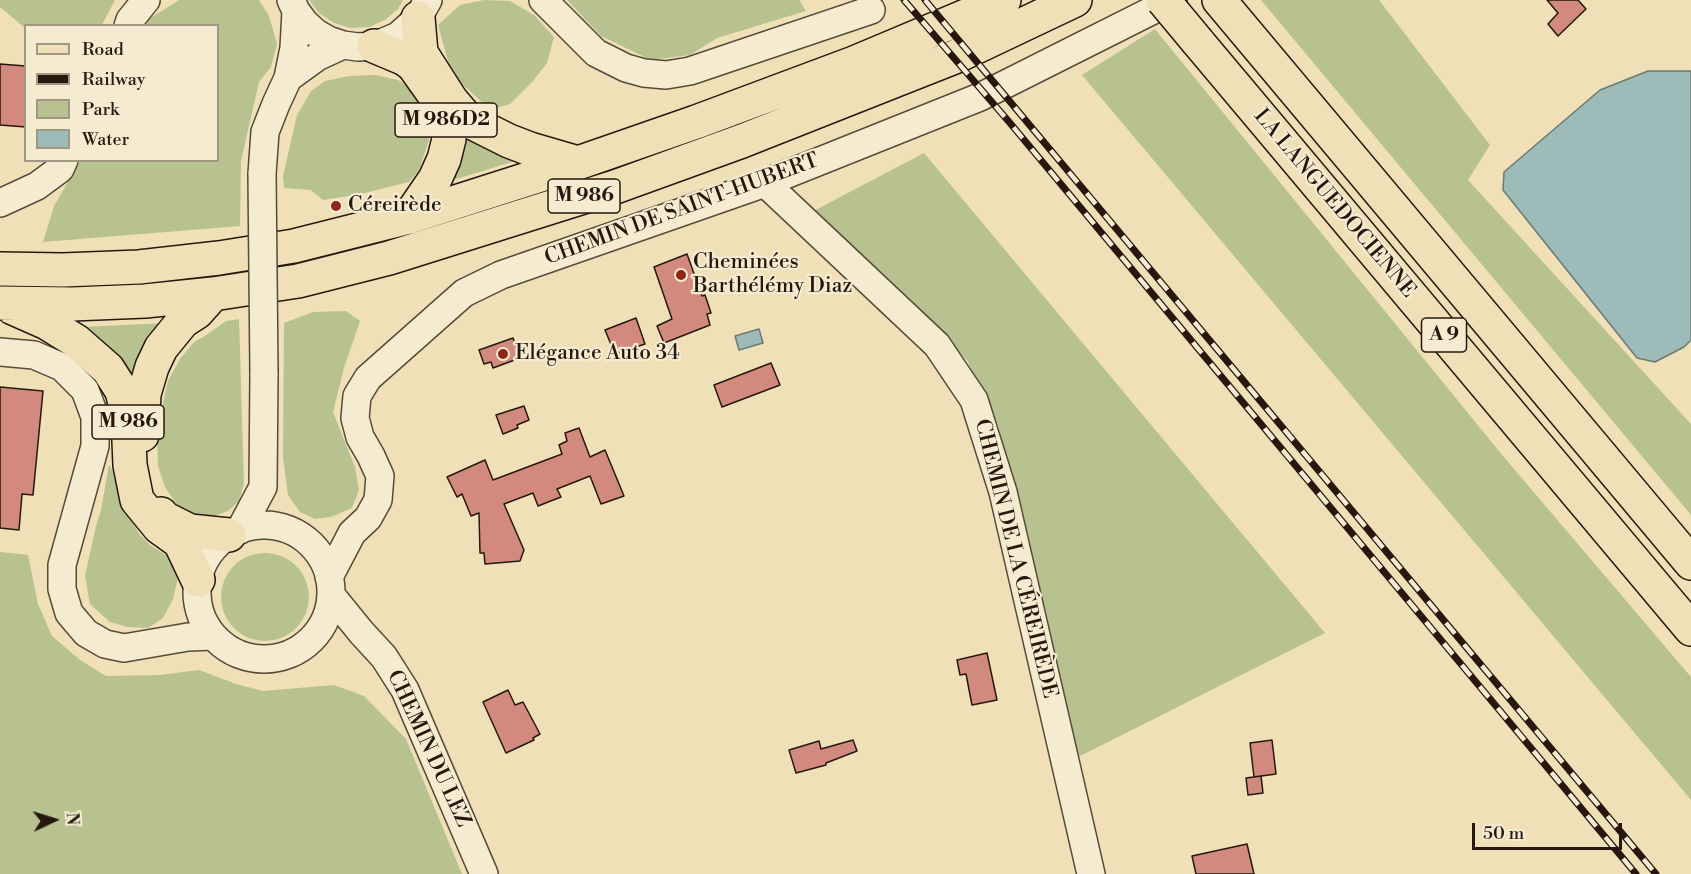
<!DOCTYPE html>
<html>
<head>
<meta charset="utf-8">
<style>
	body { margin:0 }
	#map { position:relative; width:1691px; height:874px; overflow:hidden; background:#efe0b8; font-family:"Libre Bodoni",serif }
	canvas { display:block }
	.legend { position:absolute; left:24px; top:24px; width:195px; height:138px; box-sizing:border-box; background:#f5ebd1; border:2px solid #a29783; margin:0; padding:8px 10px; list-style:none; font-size:18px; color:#26180f }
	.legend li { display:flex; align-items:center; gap:12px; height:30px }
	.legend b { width:30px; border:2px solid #a29783 }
	.north { position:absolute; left:24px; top:790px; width:60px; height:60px; -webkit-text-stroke:4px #f5ebd1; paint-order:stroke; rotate:86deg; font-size:16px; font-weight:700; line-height:24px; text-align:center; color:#26180f }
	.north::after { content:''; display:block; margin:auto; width:21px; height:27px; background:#26180f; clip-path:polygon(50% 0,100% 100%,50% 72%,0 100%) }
	.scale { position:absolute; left:1472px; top:823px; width:150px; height:27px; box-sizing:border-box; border:3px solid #26180f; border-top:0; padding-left:8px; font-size:18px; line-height:21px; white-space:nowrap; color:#26180f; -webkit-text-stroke:4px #f5ebd1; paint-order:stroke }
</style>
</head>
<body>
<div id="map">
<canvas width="1691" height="874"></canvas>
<ul class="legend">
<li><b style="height:8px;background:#efe0b8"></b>Road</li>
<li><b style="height:8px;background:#26180f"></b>Railway</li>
<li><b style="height:16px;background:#b7c290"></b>Park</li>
<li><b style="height:16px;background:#9dbbb8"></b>Water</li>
</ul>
<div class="north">N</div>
<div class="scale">50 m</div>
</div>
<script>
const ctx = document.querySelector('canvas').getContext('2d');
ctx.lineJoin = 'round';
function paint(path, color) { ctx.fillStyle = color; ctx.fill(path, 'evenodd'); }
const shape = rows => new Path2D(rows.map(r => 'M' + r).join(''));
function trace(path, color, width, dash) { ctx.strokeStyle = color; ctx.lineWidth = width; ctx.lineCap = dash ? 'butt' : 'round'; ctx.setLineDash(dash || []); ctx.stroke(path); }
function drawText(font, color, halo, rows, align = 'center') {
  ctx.font = font + ' "Libre Bodoni",serif'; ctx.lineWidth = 4.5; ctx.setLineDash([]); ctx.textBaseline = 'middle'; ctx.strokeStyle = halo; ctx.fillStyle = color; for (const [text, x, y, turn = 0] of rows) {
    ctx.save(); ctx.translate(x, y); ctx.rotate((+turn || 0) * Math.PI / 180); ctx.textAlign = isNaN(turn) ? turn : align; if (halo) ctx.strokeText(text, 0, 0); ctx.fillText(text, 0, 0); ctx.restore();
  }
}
paint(shape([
	[0,0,115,0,102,25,26,26,25,28,0,7],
	[179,0,259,0,269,16,277,44,271,67,259,82,241,161,240,226,43,242,54,206,80,161,218,160,218,26,146,25,149,19],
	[309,0,403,0,398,9,385,20,369,27,351,28,334,23,319,13],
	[484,0,510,1,534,15,554,37,547,63,533,81,510,104,496,108,482,102,462,84,448,61,438,25,460,5],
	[567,0,799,0,806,11,717,38,690,55,651,60,601,36],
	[1261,0,1379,0,1490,145,1468,180,1691,424,1691,515],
	[1155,29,1503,456,1691,677,1691,800,1082,75],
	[375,75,398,80,414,90,425,113,429,140,419,170,409,182,361,194,323,200,311,190,284,188,283,176,297,115,311,91,325,81,349,76],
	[466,133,522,159,443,183],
	[924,153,1325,633,1076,758,998,425,967,360,806,215],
	[346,311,360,321,344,368,333,412,355,467,359,490,352,508,331,517,315,519,300,512,288,495,283,457,284,323,313,312],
	[239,319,244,483,239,501,228,511,214,516,192,517,179,508,165,487,158,466,157,438,161,412,168,381,180,359,194,342,205,336,226,321],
	[166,323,131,389,81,327],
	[109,465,115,474,129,514,139,534,150,545,169,557,178,578,173,599,163,618,148,628,128,627,110,622,90,604,85,576,96,526,101,510],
	[0,552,28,555,38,604,52,636,80,660,106,676,160,675,199,670,236,684,263,691,334,685,364,696,406,739,462,874,0,874],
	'221 597a44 44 0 1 1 88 0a44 44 0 1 1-88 0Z'
]), '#b7c290');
const water = shape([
	[1648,71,1691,71,1691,340,1684,347,1655,362,1637,358,1503,190,1504,172,1600,90,1648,71],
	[759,329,763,343,739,350,735,336,759,329]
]);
paint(water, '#9dbbb8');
trace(water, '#6d7a74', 1.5);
const building = shape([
	[1547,0,1578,0,1586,9,1558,36,1548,24,1558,13,1547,0],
	[0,64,26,66,26,127,0,125,0,64],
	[687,254,702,296,705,295,711,313,707,314,710,325,664,343,657,326,672,319,654,267,687,254],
	[636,318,645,344,615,354,605,330,636,318],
	[513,338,520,358,493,368,491,362,484,364,479,350,513,338],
	[771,363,780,385,722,407,714,385,771,363],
	[0,387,43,391,33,495,22,494,19,530,0,528,0,387],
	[524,406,529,420,517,425,518,428,503,434,496,415,524,406],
	[579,428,590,457,605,450,624,496,601,504,590,476,557,489,561,497,538,506,533,493,504,504,524,550,520,561,485,564,484,553,480,553,479,513,471,516,462,494,457,497,447,477,485,460,493,480,562,454,559,445,567,441,565,433,579,428],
	[987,653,997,700,972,705,966,674,960,675,957,660,987,653],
	[508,690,515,705,523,702,540,734,533,738,534,740,506,753,483,702,508,690],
	[853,740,857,751,826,763,826,765,796,773,789,750,819,741,821,749,853,740],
	[1272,740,1276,774,1254,777,1250,743,1272,740],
	[1261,776,1263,793,1248,795,1246,778,1261,776],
	[1247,844,1254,874,1196,874,1192,856,1247,844]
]);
paint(building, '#d38a7e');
trace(building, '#26180f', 1.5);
const minor = shape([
	[291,0,296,11,305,23,316,33,328,40,343,45,358,47,374,46,398,36,418,18,428,0],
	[543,0,596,53,626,68,644,73,666,75,690,71,871,10],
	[128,26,130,20,146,0],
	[288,78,317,57,343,45],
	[262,174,265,132,276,104,288,78,294,48,296,11],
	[765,183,937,345,974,400,1003,492,1091,874],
	[0,203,37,186,60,169,64,160],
	[0,352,34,355,62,367,85,390,95,417,95,446,62,565,62,589,69,613,86,633,105,644,124,648,188,637,213,636],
	'197 592a67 67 0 1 1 134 0a67 67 0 1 1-134 0Z',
	[240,530,263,487,264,373],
	[329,577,352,533,368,518,378,500,380,476,371,456,360,437,355,418,357,396,368,378,464,293,501,275,765,183,980,97,1173,0],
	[331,595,361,632,384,657,405,690,484,874]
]);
const major = shape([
	[418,18,421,53,451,100,469,121,509,141,530,149,578,163],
	[374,46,405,59,413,65,438,100,445,118,449,139,444,159,435,179,409,217],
	[0,269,63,270,139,267,219,258,294,246,409,217,578,163,696,122,854,63,1004,0],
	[0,303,72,304,145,301,213,294,298,281,389,258,615,187,742,141,957,56,1075,0],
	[13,308,47,323,76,341,108,369,122,391,128,417,130,465,137,500,159,527,180,542,198,580],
	[142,435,144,394,152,367,161,348,183,321,197,312,213,294],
	[161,514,164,518,190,531,229,535]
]);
const highway = shape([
	[1219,0,1691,563],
	[1198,42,1691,629]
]);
trace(minor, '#584a39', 30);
trace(major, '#26180f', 36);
trace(highway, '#26180f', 36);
trace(minor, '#f5ebd1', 27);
trace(major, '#efe0b8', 33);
trace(highway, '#efe0b8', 33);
const rail = shape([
	[904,0,1010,123,1636,874],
	[925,0,1656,874]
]);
trace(rail, '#26180f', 7);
trace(rail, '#f5ebd1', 4.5, [14]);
const minorBridge = shape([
	[262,174,264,373]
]);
const highwayBridge = shape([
	[1163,0,1198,42]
]);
trace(minorBridge, '#584a39', 30, []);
trace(highwayBridge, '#26180f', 36, []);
trace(minorBridge, '#f5ebd1', 27);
trace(highwayBridge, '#efe0b8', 33);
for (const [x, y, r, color] of [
	[336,206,6,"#8f2418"],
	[681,275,6,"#8f2418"],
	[503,354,6,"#8f2418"]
]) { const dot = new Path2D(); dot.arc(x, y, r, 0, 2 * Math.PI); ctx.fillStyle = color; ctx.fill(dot); trace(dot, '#f5ebd1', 2); }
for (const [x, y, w] of [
	[446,120,102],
	[584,196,72],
	[1444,335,45],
	[128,422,72]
]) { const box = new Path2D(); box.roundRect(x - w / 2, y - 17, w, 34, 4.5); ctx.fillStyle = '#f5ebd1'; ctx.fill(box); trace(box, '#26180f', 1.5); }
drawText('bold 20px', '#26180f', null, [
	["M 986D2",446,120],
	["M 986",584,196],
	["A 9",1444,335],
	["M 986",128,422]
]);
drawText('21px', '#26180f', '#f5ebd1', [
	["LA LANGUEDOCIENNE",1334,204,50],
	["CHEMIN DE SAINT-HUBERT",682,210,-20],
	["CHEMIN DE LA CÉREIRÈDE",1015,559,76],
	["CHEMIN DU LEZ",428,749,65]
]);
drawText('21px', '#26180f', '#f5ebd1', [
	["Céreirède",348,206],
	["Cheminées",693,263],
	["Barthélémy Diaz",693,287],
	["Elégance Auto 34",515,354]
], 'left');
</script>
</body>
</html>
